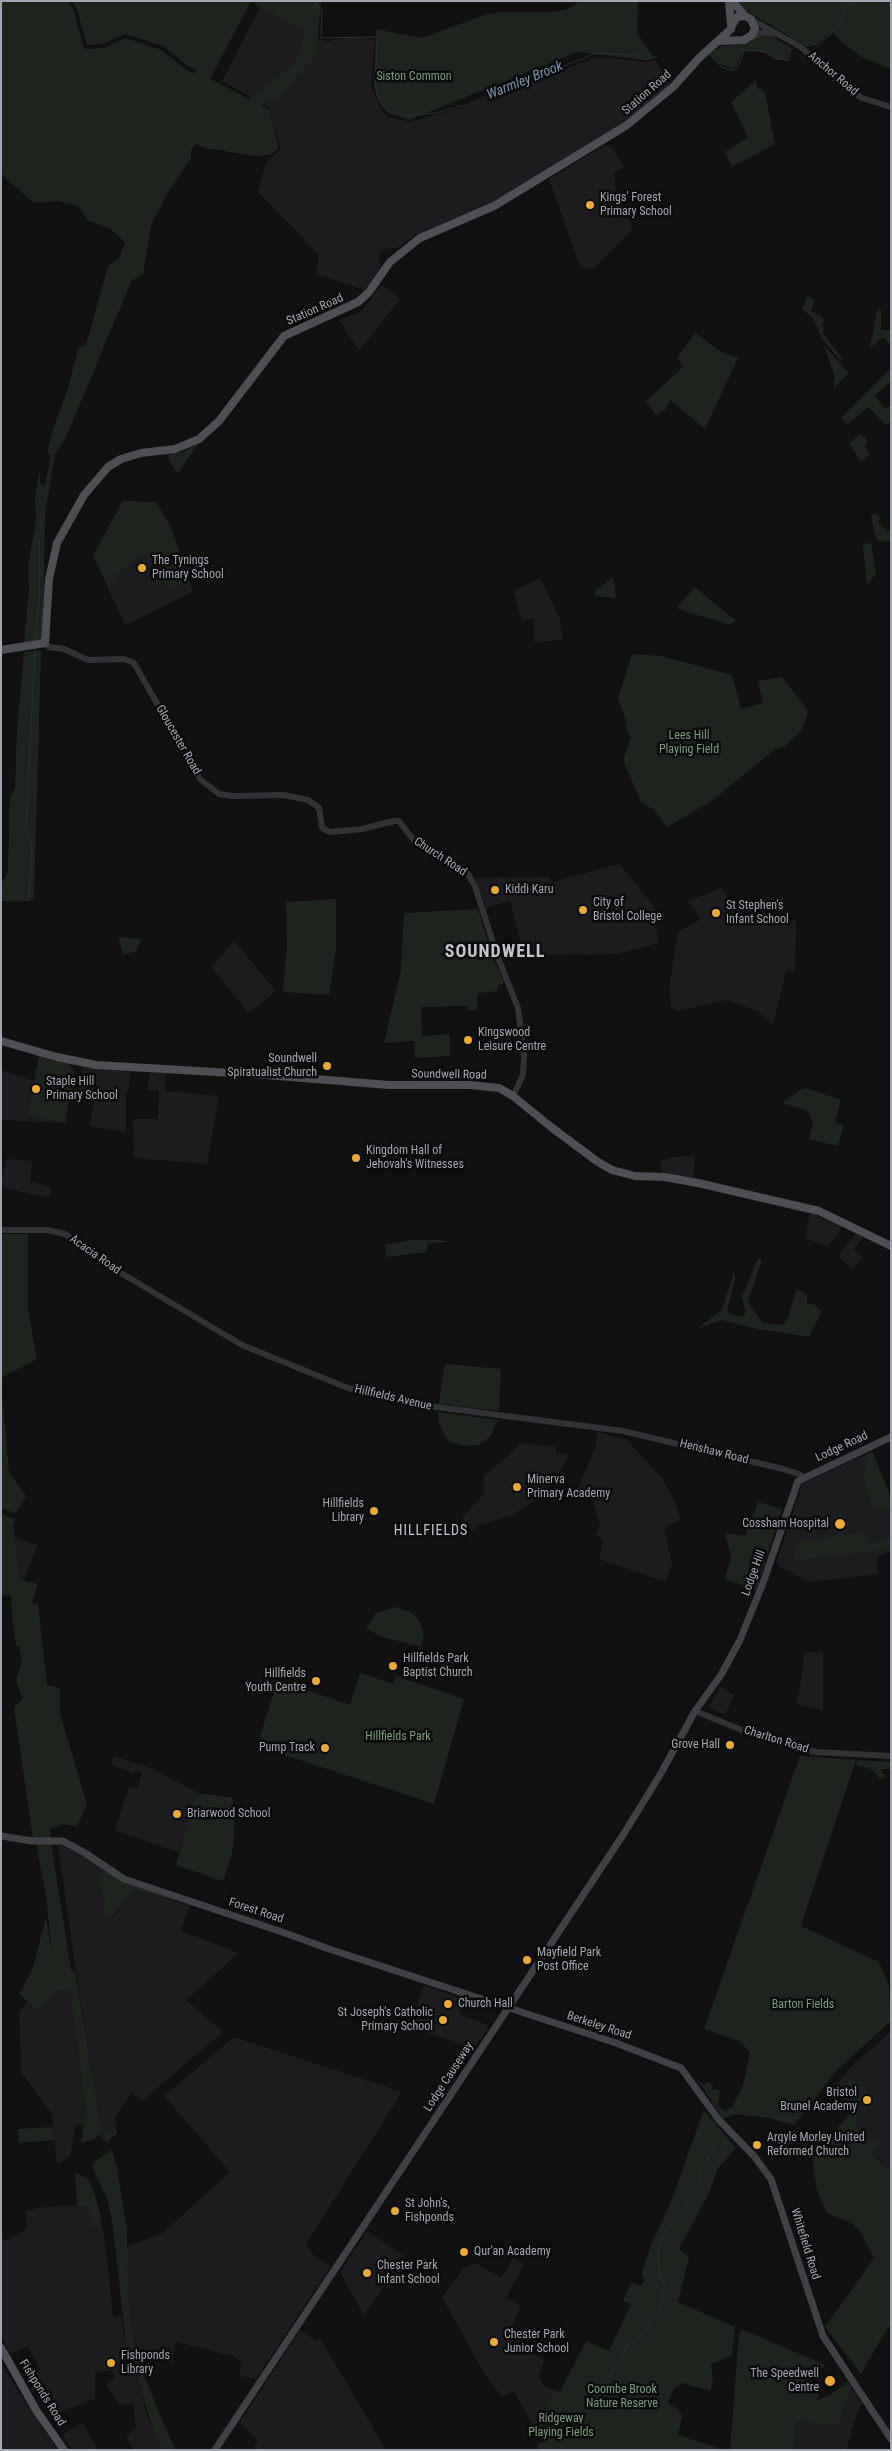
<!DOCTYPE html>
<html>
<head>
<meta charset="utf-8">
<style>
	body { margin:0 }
	#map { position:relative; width:892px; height:2451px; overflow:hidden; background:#101011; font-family:"Roboto Condensed",sans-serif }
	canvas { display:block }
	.frame { position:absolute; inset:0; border:2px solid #a1a6b2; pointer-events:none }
</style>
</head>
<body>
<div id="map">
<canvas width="892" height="2451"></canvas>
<div class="frame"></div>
</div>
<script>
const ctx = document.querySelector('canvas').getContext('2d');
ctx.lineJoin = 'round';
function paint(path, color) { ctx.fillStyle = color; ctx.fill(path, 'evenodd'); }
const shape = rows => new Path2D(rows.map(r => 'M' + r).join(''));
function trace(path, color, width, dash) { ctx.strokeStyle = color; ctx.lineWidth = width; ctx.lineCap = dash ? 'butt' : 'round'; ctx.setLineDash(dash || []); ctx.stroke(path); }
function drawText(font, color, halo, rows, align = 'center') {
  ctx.font = font + ' "Roboto Condensed",sans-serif'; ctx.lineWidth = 5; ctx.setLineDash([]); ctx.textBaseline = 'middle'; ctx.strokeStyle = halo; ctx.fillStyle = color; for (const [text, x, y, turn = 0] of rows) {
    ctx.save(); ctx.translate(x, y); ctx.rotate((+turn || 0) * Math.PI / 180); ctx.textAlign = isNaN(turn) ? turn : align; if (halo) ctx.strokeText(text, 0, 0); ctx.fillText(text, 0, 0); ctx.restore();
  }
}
paint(shape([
	[260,7,326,42,350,37,375,40,371,87,382,111,389,117,409,122,461,108,597,57,646,62,655,60,670,84,633,116,495,202,419,233,397,248,383,249,379,255,381,270,365,290,316,274,319,255,258,192,266,163,281,149,268,107,222,81],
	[604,145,611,146,624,167,614,173,616,191,632,225,631,231,592,270,580,266,549,179],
	[382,284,400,299,359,351,339,320,361,312],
	[123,501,156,502,171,527,193,592,125,625,93,555],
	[540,578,560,619,563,640,534,642,534,618,522,621,513,591],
	[619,864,653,905,659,943,617,954,524,955,510,901,486,907,475,878,549,877,553,882],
	[722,888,735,908,736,918,796,920,795,971,786,971,773,1026,759,1012,727,1000,677,1011,671,1006,669,989,678,932,701,919,688,901],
	[234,941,276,991,249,1013,211,967],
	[39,1056,69,1064,74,1072,65,1123,1,1120,1,1070,34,1081],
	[82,1067,130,1072,129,1091,126,1091,126,1132,89,1126,95,1101,77,1097],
	[150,1072,166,1073,165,1091,219,1096,207,1164,134,1158,133,1119,158,1119,159,1091,147,1090],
	[695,1156,693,1178,662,1172,661,1161,672,1157],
	[6,1159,32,1161,30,1182,52,1187,49,1198,1,1187],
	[810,1213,842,1226,837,1236,827,1246,805,1238],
	[857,1232,863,1237,854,1250,863,1258,852,1269,838,1256],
	[598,1432,627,1440,661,1477,674,1500,681,1520,666,1526,665,1533,672,1564,666,1582,599,1559,603,1540,596,1535,600,1525,591,1494,578,1489,595,1447],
	[520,1443,556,1447,556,1453,569,1454,560,1473,539,1498,512,1515,479,1525,472,1531,462,1517,485,1493,483,1476,508,1456],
	[873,1451,891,1498,891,1551,877,1557,878,1574,810,1582,779,1567,777,1562,802,1484],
	[15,1537,37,1545,24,1581,21,1580],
	[823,1652,823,1710,796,1704,802,1676,804,1653],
	[720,1686,734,1695,725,1715,709,1707],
	[114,1756,153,1769,198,1793,233,1798,234,1833,232,1854,223,1881,176,1865,179,1853,115,1830,129,1787,137,1789,142,1773,135,1770,134,1773,111,1765],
	[65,1844,102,1867,98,1884,105,1900,103,1911,112,1918,135,1890,190,1905,181,1931,239,1953,186,2000,223,2032,142,2101,132,2093,115,2117,116,2126,103,2139,79,1992,58,1845],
	[424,1985,465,2000,460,2015,490,2026,474,2048,409,2027],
	[70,1989,86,2114,83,2126,76,2124,70,2156,57,2165,52,2114,21,2072,19,2011,28,2002,40,2012,56,1991],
	[891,2031,891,2168,887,2168,873,2153,880,2142,863,2139,855,2124,859,2111,832,2090,849,2069],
	[234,2037,402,2092,306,2244,315,2257,331,2266,256,2379,239,2376,242,2363,234,2356,176,2342,172,2363,139,2356,131,2325,127,2263,126,2247,163,2233,230,2172,164,2096],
	[98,2205,106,2248,113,2317,121,2316,126,2343,149,2421,163,2450,134,2450,126,2437,136,2427,133,2404,120,2405,106,2385,115,2377,110,2370,95,2373,95,2399,49,2416,28,2380,31,2374,40,2369,28,2346,10,2354,1,2335,1,2235,5,2241,27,2229,26,2211,44,2207],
	[367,2231,405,2257,364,2315,340,2272],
	[513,2258,524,2264,506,2298,521,2306,513,2324,515,2333,527,2351,544,2360,539,2376,543,2385,554,2390,535,2430,514,2391,502,2397,485,2375,442,2297,464,2268,475,2263,502,2278],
	[300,2330,315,2340,320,2338,386,2450,257,2450,254,2446,258,2442,240,2422],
	[1,2364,48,2436,57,2450,1,2450],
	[851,2387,862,2403,850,2432,852,2433,846,2450,794,2450,796,2421,838,2426],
	[82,2423,97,2447,94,2450,72,2450,62,2435]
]), '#1c1c1e');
paint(shape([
	[1,1,67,1,74,11,84,49,104,48,125,38,161,50,188,71,195,74,196,70,190,68,163,46,125,34,103,44,87,45,77,9,72,1,251,1,210,79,249,99,296,62,305,31,255,5,257,1,321,1,316,55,280,97,261,105,269,110,279,148,271,155,255,156,206,148,196,144,191,150,191,158,167,194,151,225,143,275,132,280,66,437,55,454,45,513,43,639,41,643,24,644,29,588,28,567,36,521,35,497,40,468,40,484,45,485,51,455,47,453,52,432,67,391,79,347,86,345,108,266,119,258,125,242,109,228,89,221,78,206,58,201,34,203,1,174],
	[581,1,638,1,637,33,654,58,645,60,577,52,409,120,388,113,382,106,374,87,376,29,421,38,488,14,503,12,553,12,568,9],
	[734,1,891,1,891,69,862,57,844,44,833,33,834,30,816,45,808,47,743,9],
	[761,34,774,35,778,41,790,46,792,49,789,61,775,59,764,52,746,50,741,54,737,66,734,69,720,64,709,54,722,46,743,44],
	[756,80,758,89,762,89,765,92,775,144,732,167,725,152,748,137,731,102],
	[809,293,809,297,815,300,811,311,820,315,825,321,821,324,825,329,822,332,843,359,841,361,822,339,813,318,802,309],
	[881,309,881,330,891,330,891,345,883,337,870,348,877,310],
	[695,333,720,351,738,358,705,429,670,400,665,410,656,415,646,401,683,367,677,357],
	[824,345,849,373,834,388,834,375],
	[891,368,891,381,875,396,885,409,891,405,891,421,886,425,868,407,847,425,841,418],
	[861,433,868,442,864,445,870,454,861,461,849,444],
	[198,444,179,472,175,471,167,455,183,452],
	[123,501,156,502,171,527,190,583,166,588,155,563,143,552,116,575,116,579,109,588,93,555],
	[874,513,881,518,878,522,887,531,891,528,891,541,878,541,875,535,871,516],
	[871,543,876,573,867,586,863,544],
	[613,577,616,598,595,596,595,591],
	[695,587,731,617,735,618,735,622,730,625,678,609,678,606],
	[41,651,34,897,30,901,2,901,2,883,8,872,10,797,15,789,17,730,24,652],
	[632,654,661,656,732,675,741,709,763,703,758,681,782,677,808,710,805,722,800,732,785,746,775,749,713,800,667,827,654,810,641,802,623,760,631,737,627,732,626,721,618,698],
	[336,899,336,949,329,995,283,992,287,946,286,902],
	[478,909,493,958,504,983,498,986,497,991,480,993,477,996,477,1010,468,1010,467,1006,421,1007,422,1036,450,1034,450,1056,415,1058,414,1041,384,1043,401,970,404,913],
	[120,937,141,939,136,952,123,954,118,938],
	[39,1056,69,1064,74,1072,65,1123,28,1115],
	[806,1088,841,1100,835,1123,844,1125,838,1146,809,1139,813,1123,807,1110,782,1103,800,1090],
	[1,1234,28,1234,28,1310,37,1359,3,1377,2,1391,9,1472,26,1496,16,1513,1,1508],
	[411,1240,441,1240,449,1242,428,1243,426,1252,387,1257,385,1245],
	[758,1258,762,1260,748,1302,763,1323,782,1325,787,1320,797,1289,807,1295,807,1303,815,1305,822,1311,809,1337,752,1328,722,1320,698,1328,722,1310,734,1271,735,1279,727,1312,731,1315,744,1317,745,1312,742,1296],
	[446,1364,501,1369,499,1411,439,1404,444,1367],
	[438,1412,498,1420,490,1437,478,1445,464,1446,451,1442,445,1437,439,1423],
	[872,1452,891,1500,891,1507,873,1510,864,1479,866,1455],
	[758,1502,782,1509,756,1590,725,1579,731,1557,725,1533,745,1536],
	[1,1514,15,1519,13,1526,21,1580,38,1584,32,1602,38,1604,47,1685,60,1688,60,1713,87,1805,77,1826,63,1824,50,1829,51,1839,33,1839,14,1707,23,1699,16,1681,22,1661,19,1646,16,1646,12,1617,11,1595,1,1596],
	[865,1532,869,1543,891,1539,891,1544,883,1550,793,1561,799,1541],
	[395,1607,411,1612,419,1620,424,1636,421,1647,386,1638,366,1629,376,1613],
	[360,1673,393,1684,396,1676,464,1699,434,1804,257,1746,278,1680,350,1705],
	[800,1756,856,1760,801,1926,879,1962,889,1986,891,2021,836,2071,794,2125,769,2118,734,2114,723,2119,696,2077,704,2086,706,2082,713,2084,712,2089,720,2090,718,2105,725,2111,733,2106,743,2085,750,2052,739,2041,704,2029],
	[857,1760,891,1762,891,1769,880,1769,885,1777,880,1779,873,1770,856,1765],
	[198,1793,233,1798,234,1833,232,1854,223,1881,176,1865],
	[36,1843,51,1843,71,1970,75,1972,103,2138,116,2126,117,2133,107,2143,99,2134,94,2139,81,2143,86,2112,70,1990,56,1991,40,2012,19,1994,33,1968,46,1917,52,1953,46,1896],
	[102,1867,166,1896,169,1899,135,1890,110,1919,103,1911,105,1900,98,1884],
	[851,2078,869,2093,859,2105,841,2091],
	[854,2109,859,2111,855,2124,863,2139,881,2142,873,2154,887,2168,891,2168,891,2329,888,2327,861,2374,825,2327,874,2258,860,2231,851,2223,827,2213,817,2191,813,2165,814,2155],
	[704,2110,736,2148,718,2168,709,2193,679,2249,689,2257,678,2302,735,2327,732,2356,711,2364,713,2383,710,2391,682,2383,674,2388,668,2403,678,2409,682,2416,678,2435,724,2450,539,2450,537,2445,545,2440,535,2430,554,2390,560,2392,586,2341,609,2351,631,2304,623,2301,631,2283,641,2286,644,2281,642,2271,652,2242,669,2207],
	[53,2127,54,2140,19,2143,18,2129],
	[112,2150,117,2168,127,2229,127,2263,131,2325,138,2359,158,2411,176,2450,163,2450,155,2435,126,2343,113,2226,108,2201,92,2167,94,2162],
	[75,2173,87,2178,94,2191,101,2217,99,2224,94,2227,92,2227,89,2206,77,2206],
	[743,2330,826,2365,810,2379,819,2392,817,2400,828,2396,848,2382,851,2387,838,2426,796,2421,794,2450,730,2450,739,2335,740,2331]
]), '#1c241d');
trace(shape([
	[316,1,316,6,322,9,321,38,378,37,375,79,377,95,382,105,391,113],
	[814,49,838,27,846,9,853,1],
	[709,54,722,67,731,70,737,69,743,53,748,50,766,52,775,58,787,60],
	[801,60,804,57],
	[401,116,436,113,466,105,597,53,635,55,648,60,657,56],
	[40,526,41,523],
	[40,535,40,532],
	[35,642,39,602,39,540],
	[29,897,32,847,26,828,35,648],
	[601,2407,599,2392,622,2358,626,2346,642,2337,659,2311,665,2287,658,2266,658,2246,669,2227,678,2221,686,2206,687,2197,701,2181,700,2173,716,2143]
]), '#293036', 1);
trace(shape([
	[749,18,801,47,843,86,862,98,891,107],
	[751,37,764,32,775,33],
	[45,643,49,647,64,649,88,660,124,659,134,663,200,779,219,794,233,796,284,795,308,800,319,808,322,828,330,832,362,829,394,821,399,821,415,842,456,865,468,874,475,886,497,955,518,1008,524,1055,523,1075,513,1096],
	[1,1230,48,1230,65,1234,111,1267,242,1345,348,1388,436,1407,623,1431,783,1469,799,1474,803,1477],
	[695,1711,754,1735,797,1748,816,1752,891,1756]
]), '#313236', 6);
trace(shape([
	[1,1836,32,1841,63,1841,85,1853,124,1879,288,1934,329,1949,616,2043,681,2068,719,2120,754,2156,771,2179,823,2336,891,2439],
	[215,2450,623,1835,660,1775,695,1711,721,1675,740,1640,763,1583,798,1481,891,1437]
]), '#3f4146', 7);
trace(shape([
	[729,1,731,24],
	[732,1,745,16],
	[720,41,744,40,752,35,755,29,751,19,745,16,737,17,731,27],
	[1,650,45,643,49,579,57,543,84,495,108,467,121,459,141,453,175,449,199,439,219,421,284,336,358,302,369,292,390,262,420,238,494,206,627,125,673,87,699,58,731,29],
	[1,1041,57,1057,96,1065,266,1075,389,1085,470,1085,499,1088,513,1096,551,1127,598,1162,612,1170,635,1176,665,1177,698,1183,819,1211,891,1246],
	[1,2348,36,2410,64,2450]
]), '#4d4f55', 8);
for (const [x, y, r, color] of [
	[590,205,5,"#ecab2d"],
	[142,568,5,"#ecab2d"],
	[495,890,5,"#ecab2d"],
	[583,910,5,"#ecab2d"],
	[716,913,5,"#ecab2d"],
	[468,1040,5,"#ecab2d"],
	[327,1066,5,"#ecab2d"],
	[36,1089,5,"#ecab2d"],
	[356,1158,5,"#ecab2d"],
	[517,1487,5,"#ecab2d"],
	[374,1511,5,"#ecab2d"],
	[840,1524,6,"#ecab2d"],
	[393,1666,5,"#ecab2d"],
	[316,1681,5,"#ecab2d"],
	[730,1745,5,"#ecab2d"],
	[325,1748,5,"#ecab2d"],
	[177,1814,5,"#ecab2d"],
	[527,1960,5,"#ecab2d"],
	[448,2004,5,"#ecab2d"],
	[443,2020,5,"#ecab2d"],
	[867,2100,5,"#ecab2d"],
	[757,2145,5,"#ecab2d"],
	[395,2211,5,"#ecab2d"],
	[464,2252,5,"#ecab2d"],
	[367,2273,5,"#ecab2d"],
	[494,2342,5,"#ecab2d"],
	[111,2363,5,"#ecab2d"],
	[830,2381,6,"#ecab2d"]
]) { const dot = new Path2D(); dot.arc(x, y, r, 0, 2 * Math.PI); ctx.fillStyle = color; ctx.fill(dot); trace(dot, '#0b0b0c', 2); }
drawText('12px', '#a1a6b2', '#0b0b0c', [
	["Anchor Road",833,74,40],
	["Station Road",647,93,-41],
	["Station Road",315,310,-24],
	["Gloucester Road",178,740,60],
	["Church Road",440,857,33],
	["Soundwell Road",449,1075,1],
	["Acacia Road",95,1255,35],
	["Hillfields Avenue",393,1398,13],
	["Lodge Road",842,1447,-25],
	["Henshaw Road",714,1452,14],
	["Lodge Hill",754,1573,-70],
	["Charlton Road",776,1740,17],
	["Forest Road",256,1911,18],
	["Berkeley Road",599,2026,18],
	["Lodge Causeway",449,2077,-57],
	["Whitefield Road",805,2244,73],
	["Fishponds Road",42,2393,58]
]);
drawText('12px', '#799d7b', '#0b0b0c', [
	["Siston Common",414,77],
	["Lees Hill",689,736],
	["Playing Field",689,750],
	["Hillfields Park",398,1737],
	["Barton Fields",803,2005],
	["Coombe Brook",622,2390],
	["Nature Reserve",622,2404],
	["Ridgeway",561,2419],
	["Playing Fields",561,2433]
]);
drawText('12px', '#a1a6b2', '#0b0b0c', [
	["Kings' Forest",600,198],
	["Primary School",600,212],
	["The Tynings",152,561],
	["Primary School",152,575],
	["Kiddi Karu",505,890],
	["City of",593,903],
	["Bristol College",593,917],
	["St Stephen's",726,906],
	["Infant School",726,920],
	["Kingswood",478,1033],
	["Leisure Centre",478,1047],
	["Soundwell",317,1059,"right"],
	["Spiratualist Church",317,1073,"right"],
	["Staple Hill",46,1082],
	["Primary School",46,1096],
	["Kingdom Hall of",366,1151],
	["Jehovah's Witnesses",366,1165],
	["Minerva",527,1480],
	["Primary Academy",527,1494],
	["Hillfields",364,1504,"right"],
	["Library",364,1518,"right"],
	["Cossham Hospital",829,1524,"right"],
	["Hillfields Park",403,1659],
	["Baptist Church",403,1673],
	["Hillfields",306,1674,"right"],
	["Youth Centre",306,1688,"right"],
	["Grove Hall",720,1745,"right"],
	["Pump Track",315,1748,"right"],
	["Briarwood School",187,1814],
	["Mayfield Park",537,1953],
	["Post Office",537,1967],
	["Church Hall",458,2004],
	["St Joseph's Catholic",433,2013,"right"],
	["Primary School",433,2027,"right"],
	["Bristol",857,2093,"right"],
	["Brunel Academy",857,2107,"right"],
	["Argyle Morley United",767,2138],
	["Reformed Church",767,2152],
	["St John's,",405,2204],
	["Fishponds",405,2218],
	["Qur'an Academy",474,2252],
	["Chester Park",377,2266],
	["Infant School",377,2280],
	["Chester Park",504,2335],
	["Junior School",504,2349],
	["Fishponds",121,2356],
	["Library",121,2370],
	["The Speedwell",819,2374,"right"],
	["Centre",819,2388,"right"]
], 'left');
drawText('italic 14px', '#7894ad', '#0b0b0c', [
	["Warmley Brook",525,81,-22]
]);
ctx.letterSpacing = '1px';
drawText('14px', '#c2c5ce', '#0b0b0c', [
	["HILLFIELDS",431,1531]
]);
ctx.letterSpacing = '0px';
ctx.letterSpacing = '1px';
drawText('bold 18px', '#c2c5ce', '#0b0b0c', [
	["SOUNDWELL",495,952]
]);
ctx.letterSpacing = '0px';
</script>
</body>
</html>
